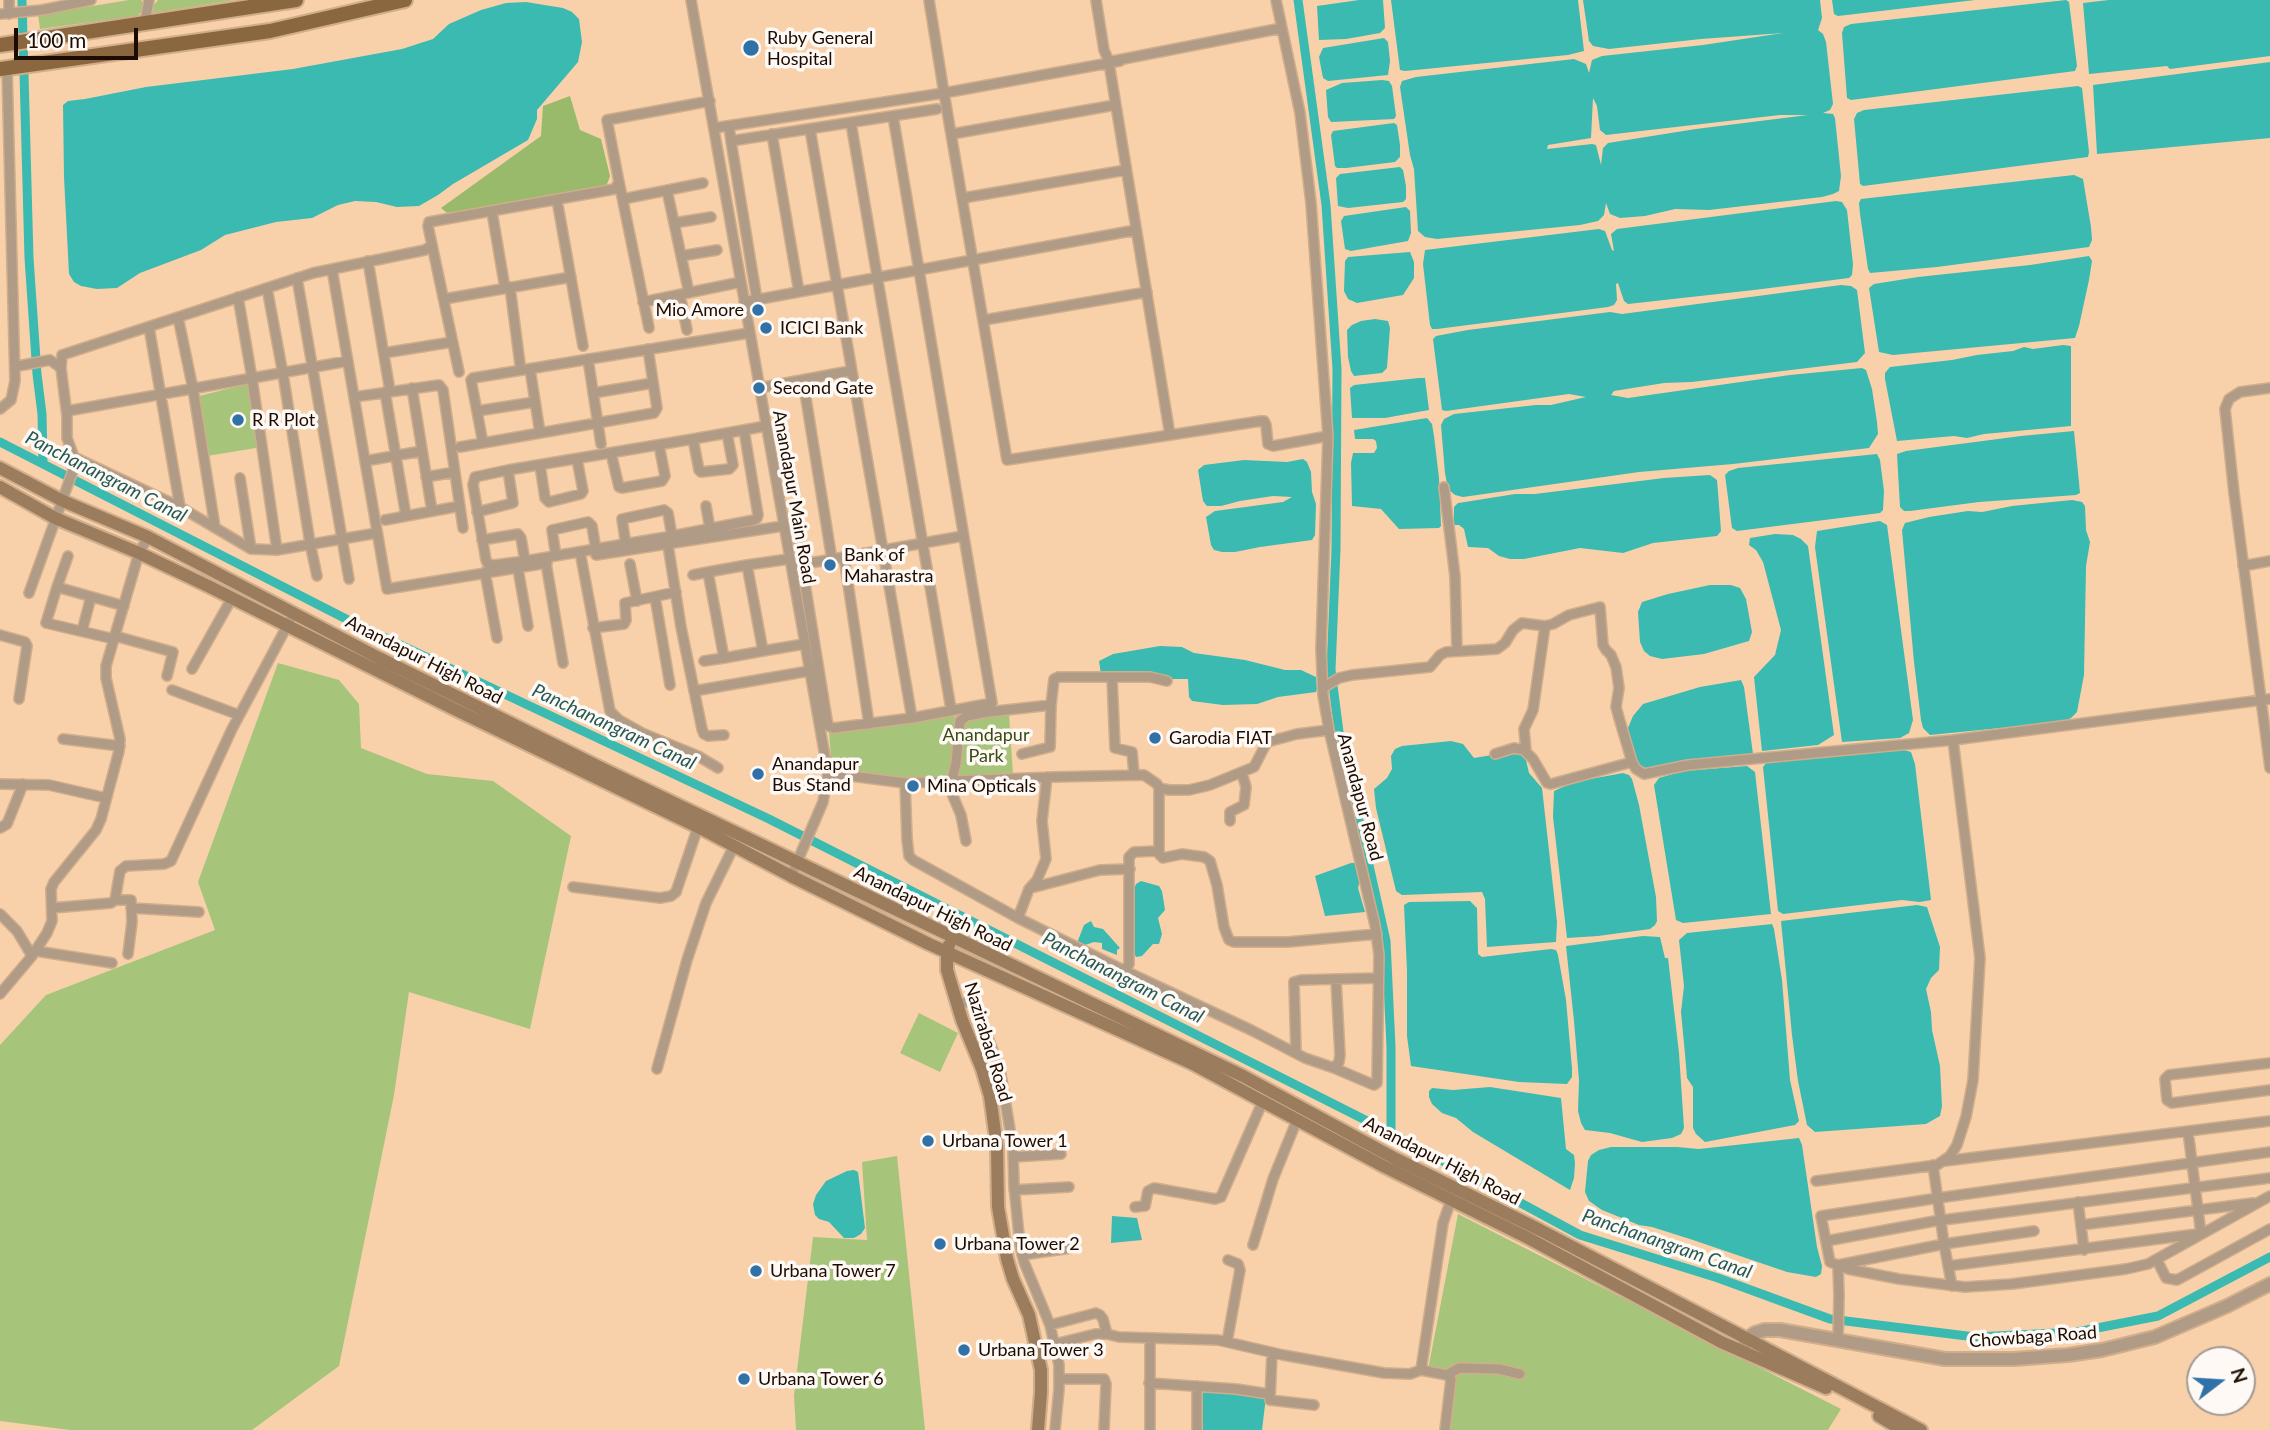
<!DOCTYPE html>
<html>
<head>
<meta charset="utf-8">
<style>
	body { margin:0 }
	#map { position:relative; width:2270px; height:1430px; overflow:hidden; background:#f8d1aa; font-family:Lato,sans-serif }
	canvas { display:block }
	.north { position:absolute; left:2186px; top:1346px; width:70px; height:70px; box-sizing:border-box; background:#fef9f4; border:2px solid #a39a92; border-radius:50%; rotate:73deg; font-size:19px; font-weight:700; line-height:28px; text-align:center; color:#1b0b00 }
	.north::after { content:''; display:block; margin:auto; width:24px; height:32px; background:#3071a7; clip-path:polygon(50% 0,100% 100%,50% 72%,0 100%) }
	.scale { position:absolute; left:14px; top:28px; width:124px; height:32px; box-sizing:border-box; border:4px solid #1b0b00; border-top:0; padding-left:9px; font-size:21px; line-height:24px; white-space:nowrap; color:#1b0b00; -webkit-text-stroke:5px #fef9f4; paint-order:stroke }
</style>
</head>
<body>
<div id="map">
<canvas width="2270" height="1430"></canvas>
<div class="north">N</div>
<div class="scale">100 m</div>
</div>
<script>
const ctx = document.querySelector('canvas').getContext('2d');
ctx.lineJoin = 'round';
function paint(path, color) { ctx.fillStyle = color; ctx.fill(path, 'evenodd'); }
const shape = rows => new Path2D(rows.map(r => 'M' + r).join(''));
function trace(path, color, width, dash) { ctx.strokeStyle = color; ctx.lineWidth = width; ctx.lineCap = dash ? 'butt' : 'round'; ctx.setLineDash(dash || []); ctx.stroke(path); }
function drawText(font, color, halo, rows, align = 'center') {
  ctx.font = font + ' Lato,sans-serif'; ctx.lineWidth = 7; ctx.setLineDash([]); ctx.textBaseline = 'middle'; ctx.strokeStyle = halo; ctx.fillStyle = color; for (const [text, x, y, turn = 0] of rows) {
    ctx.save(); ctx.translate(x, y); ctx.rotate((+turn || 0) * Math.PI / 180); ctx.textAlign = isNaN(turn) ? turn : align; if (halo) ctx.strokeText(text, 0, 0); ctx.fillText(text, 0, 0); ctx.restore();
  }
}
paint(shape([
	[129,0,141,0,144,3,143,10,137,16,40,29,38,15],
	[158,0,235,0,153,13,154,5],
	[251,383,262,447,207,456,199,396],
	[278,663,339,680,359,704,361,748,427,774,493,781,571,836,530,1029,409,992,394,1095,339,1366,252,1430,70,1430,0,1421,0,1045,46,995,215,930,198,882],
	[955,712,953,766,946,777,923,779,832,772,829,732,871,727],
	[1009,714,1013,775,959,777,963,723,971,719],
	[919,1013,958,1033,940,1072,900,1053],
	[897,1156,925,1430,796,1430,794,1396,813,1237,867,1240,862,1162],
	[1458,1214,1841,1409,1828,1430,1446,1430,1451,1380,1427,1375]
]), '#a6c57b');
paint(shape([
	[570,96,580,130,601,139,610,176,606,187,452,217,441,208,541,136,543,106]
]), '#99b96b');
paint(shape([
	[1359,0,1383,0,1385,28,1380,33,1346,39,1319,40,1317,6],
	[1391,0,1578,0,1584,51,1568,55,1405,71,1400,70],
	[1583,0,1820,0,1822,18,1818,30,1823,34,1826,42,1833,104,1830,110,1823,113,1833,114,1835,118,1841,176,1839,191,1833,194,1822,197,1709,210,1675,209,1645,216,1620,218,1610,214,1606,203,1604,215,1598,221,1580,225,1437,239,1425,237,1418,231,1414,169,1410,155,1400,87,1402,81,1416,77,1574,59,1586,64,1589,73,1592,60,1602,56,1703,45,1783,33,1701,39,1609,49,1593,46,1589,41],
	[1593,98,1597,106,1600,130,1606,135,1780,115,1808,115,1696,129,1608,143,1603,148,1601,165,1596,145,1592,144,1547,149,1548,145,1591,138],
	[1832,0,1975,0,1838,16,1834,14],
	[2066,0,2069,2,2077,66,2075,71,1851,100,1847,98,1842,33,1844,27,1851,24],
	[2109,0,2270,0,2270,56,2170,69,2167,66,2089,74,2083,3],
	[526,2,563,8,572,12,579,19,582,42,578,62,537,110,537,119,528,140,453,184,438,195,419,206,397,207,376,202,355,201,338,205,312,218,276,222,225,235,201,250,140,273,117,288,97,289,81,286,74,282,69,274,64,177,63,105,68,101,85,99,146,87,293,69,402,49,433,39,449,24,481,10,506,3],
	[1384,38,1388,42,1390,61,1388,75,1328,81,1323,78,1319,57,1323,48],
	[2270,62,2270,138,2097,154,2093,85],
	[1382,80,1389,81,1392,86,1396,116,1394,119,1331,122,1328,117,1326,90,1342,83],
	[2078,86,2082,88,2089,152,2088,157,1863,186,1860,184,1854,119,1857,113,1864,110],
	[1394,123,1397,125,1400,145,1400,157,1395,162,1346,168,1337,168,1335,166,1331,135,1333,131],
	[1400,167,1403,170,1406,186,1406,199,1403,202,1348,208,1338,206,1336,178,1340,174],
	[2074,175,2083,179,2091,227,2092,240,2089,247,1937,267,1870,273,1868,269,1860,214,1859,203,1861,199],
	[1836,201,1842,202,1847,210,1853,264,1852,275,1849,278,1754,290,1628,304,1624,301,1618,283,1616,284,1617,300,1614,305,1608,307,1437,329,1432,329,1430,325,1423,264,1425,250,1599,229,1605,231,1612,250,1614,251,1611,234,1617,229],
	[1406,207,1410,211,1411,233,1408,241,1351,251,1345,249,1341,221,1344,216],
	[1410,252,1414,262,1414,278,1403,295,1357,303,1348,299,1344,291,1345,261,1348,257],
	[2089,256,2092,261,2089,280,2079,326,2075,338,1893,355,1879,352,1869,288,1874,284,1918,277,2030,265],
	[1841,285,1851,286,1857,290,1865,353,1857,362,1692,382,1664,383,1614,391,1611,395,1628,398,1790,375,1862,368,1866,370,1872,389,1877,422,1878,434,1869,448,1733,464,1639,472,1463,497,1455,495,1448,489,1445,473,1441,425,1444,419,1454,414,1536,405,1551,405,1586,397,1569,394,1446,411,1442,410,1433,339,1436,336,1468,330,1610,312,1622,314],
	[1375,319,1388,321,1390,328,1387,368,1382,373,1354,376,1351,371,1348,357,1347,330,1352,325,1361,321],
	[2063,345,2071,346,2071,426,1984,434,1967,438,1954,436,1897,441,1885,379,1885,373,1890,367,1952,360,1977,355,2013,351,2024,347,2033,349],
	[1419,378,1425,378,1429,410,1385,418,1352,418,1350,388,1354,385],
	[1427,418,1432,424,1434,436,1439,478,1441,526,1439,528,1399,529,1381,509,1352,506,1351,463,1353,453,1374,453,1377,448,1376,441,1373,439,1355,439,1354,430],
	[2074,431,2080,493,2076,495,1979,502,1910,511,1904,511,1900,507,1897,454,1906,451,2021,436],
	[1877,454,1880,460,1884,491,1883,510,1880,513,1737,531,1732,528,1725,475,1729,471,1738,468],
	[1303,459,1307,462,1311,472,1312,492,1316,504,1315,535,1312,540,1260,547,1235,552,1222,552,1214,550,1211,545,1206,517,1215,511,1283,502,1292,497,1273,496,1240,501,1221,506,1207,506,1203,501,1198,470,1204,465,1244,460,1287,462],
	[1710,475,1717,480,1718,492,1721,531,1717,536,1653,543,1623,553,1580,548,1524,559,1510,559,1499,556,1488,548,1468,547,1464,529,1459,525,1454,525,1454,507,1458,503,1465,502,1515,494,1535,494,1664,478],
	[2072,500,2082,502,2085,506,2086,530,2090,542,2086,566,2084,675,2077,712,2071,718,2061,722,1930,735,1923,728,1921,720,1914,662,1902,530,1905,523,1929,517,1968,511,1982,512,2012,506],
	[1880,521,1887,525,1913,720,1909,733,1900,738,1842,742,1815,547,1817,531],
	[1775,534,1793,535,1801,539,1808,546,1834,735,1818,745,1762,751,1754,677,1775,655,1781,630,1763,562,1756,550,1749,545,1750,538],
	[1710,585,1731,585,1740,588,1746,599,1752,632,1749,641,1704,654,1662,659,1650,656,1644,651,1640,642,1638,612,1642,602,1668,594],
	[1160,646,1182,647,1194,653,1245,660,1285,670,1301,670,1316,677,1317,689,1316,692,1278,697,1257,704,1223,705,1192,701,1189,697,1188,679,1170,679,1169,676,1150,674,1101,674,1099,661,1113,654],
	[1741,680,1744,687,1753,754,1646,768,1639,766,1635,760,1628,728,1633,716,1643,704,1700,687],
	[1451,741,1463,744,1474,758,1510,752,1519,753,1526,760,1529,773,1542,788,1557,922,1556,942,1487,947,1485,899,1482,892,1402,895,1396,891,1376,808,1374,789,1387,778,1392,769,1391,756,1395,749,1402,746],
	[1901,749,1911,752,1915,764,1931,900,1920,902,1902,900,1783,914,1778,911,1763,767,1766,763],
	[1747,766,1755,772,1771,914,1683,923,1676,920,1654,785,1659,778,1683,771],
	[1623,773,1629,775,1632,779,1639,805,1656,897,1657,921,1655,925,1650,929,1598,936,1567,938,1553,817,1554,791,1574,782],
	[1351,863,1355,863,1358,869,1360,879,1358,888,1365,912,1325,916,1315,876],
	[1141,881,1159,886,1162,891,1165,910,1158,918,1162,934,1159,944,1153,944,1142,956,1136,957,1133,950,1132,927,1133,893,1136,884],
	[1470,901,1477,908,1478,954,1482,957,1551,949,1556,950,1558,955,1566,1000,1572,1068,1572,1077,1567,1084,1519,1082,1411,1066,1407,1036,1407,971,1404,905,1409,902],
	[1917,905,1927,907,1940,947,1939,970,1931,978,1926,989,1931,1012,1932,1030,1940,1066,1942,1106,1940,1116,1926,1124,1815,1132,1807,1125,1798,1081,1792,1035,1781,921],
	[1091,921,1094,927,1103,929,1120,948,1117,950,1117,955,1102,949,1102,943,1094,942,1082,946,1077,943,1084,925],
	[1772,924,1774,929,1782,980,1790,1080,1799,1121,1795,1125,1705,1142,1696,1134,1693,1128,1693,1087,1687,1078,1685,1054,1681,1012,1684,986,1679,940,1687,933],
	[1643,936,1660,937,1665,958,1668,958,1679,1053,1684,1128,1681,1134,1672,1138,1642,1142,1610,1133,1585,1130,1581,1123,1578,1111,1579,1080,1574,1021,1566,946],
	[1490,1087,1561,1098,1566,1149,1574,1155,1575,1163,1574,1178,1570,1190,1473,1132,1456,1118,1442,1113,1432,1104,1429,1097,1429,1091,1432,1088,1453,1090],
	[1799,1138,1802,1145,1817,1247,1822,1266,1821,1274,1816,1277,1787,1272,1693,1240,1652,1227,1639,1225,1602,1210,1589,1201,1585,1192,1588,1161,1591,1155,1599,1150,1611,1147,1677,1147,1699,1149],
	[854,1170,858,1172,865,1228,861,1234,854,1238,844,1238,829,1222,819,1219,815,1215,813,1204,816,1195,826,1181,847,1171],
	[1112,1216,1137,1218,1142,1240,1111,1243],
	[1205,1389,1266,1397,1262,1430,1200,1430,1200,1392]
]), '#3abab0');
trace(shape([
	[22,0,29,258,37,374,42,414,43,463],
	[1298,0,1326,205,1337,369,1336,549,1331,670,1339,732,1386,941,1391,1047,1391,1133],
	[0,442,352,622,769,819,1391,1133,1580,1235,1718,1278,1830,1319,1975,1337,2077,1332,2158,1316,2270,1257]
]), '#3abab0', 9);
const minor = shape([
	[9,0,9,14],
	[691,0,828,773,823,802,791,876],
	[929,0,944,93,1120,61],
	[1096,0,1104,50,1108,59,1113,61,1282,28],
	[1276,0,1300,113,1311,203,1328,436,1321,649,1323,695,1329,730],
	[0,14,42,10,91,0],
	[145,22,149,0],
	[1109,63,1170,435,1261,421,1264,421,1266,425,1268,444,1273,446,1328,436],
	[851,123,951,709],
	[729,126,731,141,937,109],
	[714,128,944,93,1007,460,1170,435],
	[810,129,912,718],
	[772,134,799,292],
	[952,134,1115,105],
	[731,141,757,300],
	[619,182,649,328],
	[667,190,689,293],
	[963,198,1126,170],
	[623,199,703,183],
	[557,200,583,346],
	[492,212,505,288],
	[674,223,711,217],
	[681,256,717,250],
	[368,261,389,385],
	[332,269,387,589,547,563],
	[297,278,349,579],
	[510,287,520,364],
	[267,288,283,374,310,543,317,576],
	[680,295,687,330],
	[238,297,252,378,277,550],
	[444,299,571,277],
	[643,302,741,282],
	[744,302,1136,230],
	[178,317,193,389,215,527],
	[984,320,1147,292],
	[149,327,180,507],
	[384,353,452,342],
	[588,359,601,444],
	[18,366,50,360,61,368],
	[530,369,540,433],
	[459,372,428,226,429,222,615,189,619,182,607,120,710,101],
	[803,380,832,560],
	[412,388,432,511],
	[759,388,850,371],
	[2270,388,2240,392,2229,399,2225,409,2234,493,2270,768],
	[385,392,406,516],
	[593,393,653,383],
	[354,397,439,385,443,390,463,528],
	[0,409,11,400,15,381,7,68],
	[67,411,348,361],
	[477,411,535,402],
	[744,430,758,515,757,518,754,520,672,536,525,561,494,565,488,564,486,560,473,485,475,477,508,470,693,439,744,430,766,426],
	[693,439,699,470,701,472,729,469,733,465,727,433],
	[483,443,471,380,473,378,749,333],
	[460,447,654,413,657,408,648,349],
	[611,453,619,487,622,488,662,481,665,476,659,445],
	[76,458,180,507,251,549,277,550,377,533],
	[365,461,422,451],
	[540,465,545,498,549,502,581,494,583,491,577,459],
	[426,477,455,472],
	[240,478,251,549],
	[1444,487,1455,576,1457,651],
	[706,506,710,529],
	[477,512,513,503,508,470],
	[794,516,828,726,834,728,912,718,992,703,893,116],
	[385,520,460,506],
	[482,540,518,534,521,538,525,561],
	[626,545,622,519,664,510,668,513,672,536],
	[668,545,681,627,702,729,704,734,708,736,724,735],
	[596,555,783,526],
	[68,556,57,587,124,606],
	[556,556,552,530,588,522,592,526,596,550],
	[581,557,610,711,619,720,642,733,698,756,718,768],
	[844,557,869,724],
	[546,563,563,663],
	[630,564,637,601],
	[747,565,763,651,724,658,708,572,747,565,789,559],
	[799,565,963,536],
	[2243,566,2270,561],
	[518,569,528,626],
	[485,572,497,638],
	[693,575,708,572],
	[57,587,46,623,114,639],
	[29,593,76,462,67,438,67,416,61,368,62,355,313,273,425,250,432,245],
	[655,597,670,685],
	[593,628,624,624,626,620,625,603,676,592],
	[82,631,91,597],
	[0,635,25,642,27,646,19,699],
	[115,636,173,652,167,676],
	[763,651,804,644],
	[704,661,724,658],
	[192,669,232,598],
	[1112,677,1115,748,1132,752,1134,774],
	[1323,688,1339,678,1352,675,1430,667,1440,655,1446,652,1497,649,1505,643,1513,630,1522,623,1545,626,1553,624,1569,615,1600,607,1603,645,1606,650,1611,655,1616,667,1619,688,1616,707,1619,718,1632,762,1636,769,1644,774,1688,765,1953,740,2270,699],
	[172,690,239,715],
	[694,691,809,671],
	[63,739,120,746],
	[1526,751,1524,729,1533,710,1545,626],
	[1022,754,1050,747,1051,705],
	[1495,754,1514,748,1524,750,1533,759,1547,783,1551,784,1632,762],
	[828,773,905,783,1053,777,1144,775,1157,784,1159,788,1159,854,1163,858,1182,854,1204,857,1210,861,1217,885,1224,927,1229,940,1234,942,1288,942,1377,934],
	[905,783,907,839,909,856,913,860,1018,918,1121,969,1126,969,1129,964,1129,857,1134,852,1158,851],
	[0,784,49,785,106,798],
	[1159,788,1169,790,1189,790,1210,785,1254,767,1267,742,1297,734,1329,730,1375,925,1379,955,1377,1083,1374,1085,1334,1068],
	[1230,821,1230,812,1244,805,1246,787,1242,773],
	[0,828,7,824,23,784],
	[966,841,961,815,950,789,956,763,960,721,967,716,988,712,1051,705,1054,679,1058,677,1150,677,1167,681],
	[573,887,660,898,671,896,676,892,700,821],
	[1031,888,1100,870,1130,869],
	[115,900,131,900,132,922,128,954],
	[52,908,111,903,115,900,120,871,126,866,164,864,171,861,232,729,294,613],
	[131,908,199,912],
	[0,914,17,931,32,956],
	[1018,918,1029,889,1037,880,1046,859,1042,821,1047,777],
	[36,951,112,963],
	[1121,969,1251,1030,1305,1058,1334,1068,1339,1062,1340,1055,1336,980],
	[0,994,32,956,47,933,52,921,51,889,54,882,96,830,101,819,119,751,120,739,106,678,106,666,139,553,148,537],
	[958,1005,966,1002,971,1002,979,1015,1000,1069,1013,1148,1014,1186,1020,1245,1024,1262,1050,1325,1059,1365,1059,1389,1055,1430],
	[1296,1053,1294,982,1301,980,1378,978],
	[2270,1063,2169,1075,2165,1079,2167,1100,2172,1103,2270,1090],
	[657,1069,687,960,706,903,734,846],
	[2188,1131,2201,1234],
	[2270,1152,1938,1198,1821,1216,1830,1262,1848,1269,1899,1279,1965,1287,2012,1284,2126,1269,2148,1264,2270,1196],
	[1013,1157,1061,1154],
	[1945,1161,2270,1121],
	[1933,1165,1944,1244,1952,1286],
	[1816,1181,1937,1165,1950,1156,1957,1145,1966,1117,1973,1080,1980,958,1953,740],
	[1014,1190,1069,1187],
	[2078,1202,2084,1250],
	[1135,1207,1145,1206,1148,1191,1154,1188,1215,1199,1221,1197,1263,1101],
	[2081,1225,2253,1203],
	[1826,1241,1935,1221,2270,1178],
	[1253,1245,1273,1179,1297,1120],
	[1022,1255,1071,1248],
	[2157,1260,2166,1278,2177,1280,2270,1229],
	[1948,1266,2197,1234],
	[1050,1325,1096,1313,1100,1315,1103,1319,1107,1334,1119,1337,1218,1340,1283,1355,1384,1373,1410,1374,1421,1370,1443,1223,1451,1200],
	[1838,1340,1839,1295,1838,1265,1944,1244,2034,1231],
	[1227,1342,1240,1270,1238,1264,1228,1260],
	[1055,1344,1095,1334,1107,1334],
	[1272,1353,1270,1400,1314,1405],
	[1421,1370,1447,1375,1451,1379,1445,1430],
	[1447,1375,1459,1368,1499,1369,1520,1374],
	[1059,1379,1104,1379,1106,1384,1104,1430],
	[1149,1383,1236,1389,1269,1394],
	[1197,1386,1197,1430],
	[1150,1430,1150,1338]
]);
const tertiary = shape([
	[1743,1347,1748,1338,1755,1333,1765,1330,1780,1330,1945,1359,2014,1359,2068,1355,2102,1350,2155,1337,2227,1306,2270,1284]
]);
const secondary = shape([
	[0,468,63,501,148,537,379,658,601,768,1243,1076,1396,1159,1540,1230,1921,1430],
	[0,487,55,518,139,553,208,586,452,708,698,827,791,876,929,944,1191,1063,1383,1166,1528,1238,1721,1342,1826,1388],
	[949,945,947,951,947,970,962,1020,982,1069,990,1096,997,1147,998,1207,1007,1259,1013,1279,1029,1315,1041,1370,1041,1392,1038,1430],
	[1879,1416,1902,1430]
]);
const primary = shape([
	[0,45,296,0],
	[0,69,270,31,405,0]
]);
trace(minor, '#d0ad8b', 12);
trace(tertiary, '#d0ad8b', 16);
trace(secondary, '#d0ad8b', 16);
trace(primary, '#d0ad8b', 18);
trace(minor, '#b09b87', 9);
trace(tertiary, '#b09b87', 12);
trace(secondary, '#9b7d5e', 12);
trace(primary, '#8b6740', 14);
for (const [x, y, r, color] of [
	[751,48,9,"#3071a7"],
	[758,310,7,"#3071a7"],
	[766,328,7,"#3071a7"],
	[759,388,7,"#3071a7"],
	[238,420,7,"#3071a7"],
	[830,565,7,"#3071a7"],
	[1155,738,7,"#3071a7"],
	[758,774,7,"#3071a7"],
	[913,786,7,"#3071a7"],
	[928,1141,7,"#3071a7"],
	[940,1244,7,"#3071a7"],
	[756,1271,7,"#3071a7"],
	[964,1350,7,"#3071a7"],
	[744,1379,7,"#3071a7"]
]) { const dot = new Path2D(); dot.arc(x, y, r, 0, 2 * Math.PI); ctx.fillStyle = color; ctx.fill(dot); trace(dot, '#fef9f4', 2.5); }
drawText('18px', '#1b0b00', '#fef9f4', [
	["Ruby General",767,38],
	["Hospital",767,59],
	["Mio Amore",744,310,"right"],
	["ICICI Bank",780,328],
	["Second Gate",773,388],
	["R R Plot",252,420],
	["Bank of",844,555],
	["Maharastra",844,576],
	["Garodia FIAT",1169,738],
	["Anandapur",772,764],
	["Bus Stand",772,785],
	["Mina Opticals",927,786],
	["Urbana Tower 1",942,1141],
	["Urbana Tower 2",954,1244],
	["Urbana Tower 7",770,1271],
	["Urbana Tower 3",978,1350],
	["Urbana Tower 6",758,1379]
], 'left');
drawText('18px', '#1b0b00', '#fef9f4', [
	["Anandapur Main Road",794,497,80],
	["Anandapur High Road",424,660,27],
	["Anandapur Road",1360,797,75],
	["Anandapur High Road",933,909,26],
	["Nazirabad Road",988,1042,73],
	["Anandapur High Road",1442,1161,27],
	["Chowbaga Road",2033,1337,-4]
]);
drawText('18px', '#374b13', '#fef9f4', [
	["Anandapur",986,735],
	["Park",986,756]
]);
drawText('italic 19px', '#255954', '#fef9f4', [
	["Panchanangram Canal",106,477,27],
	["Panchanangram Canal",614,727,25],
	["Panchanangram Canal",1123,978,27],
	["Panchanangram Canal",1667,1244,19]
]);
</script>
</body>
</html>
